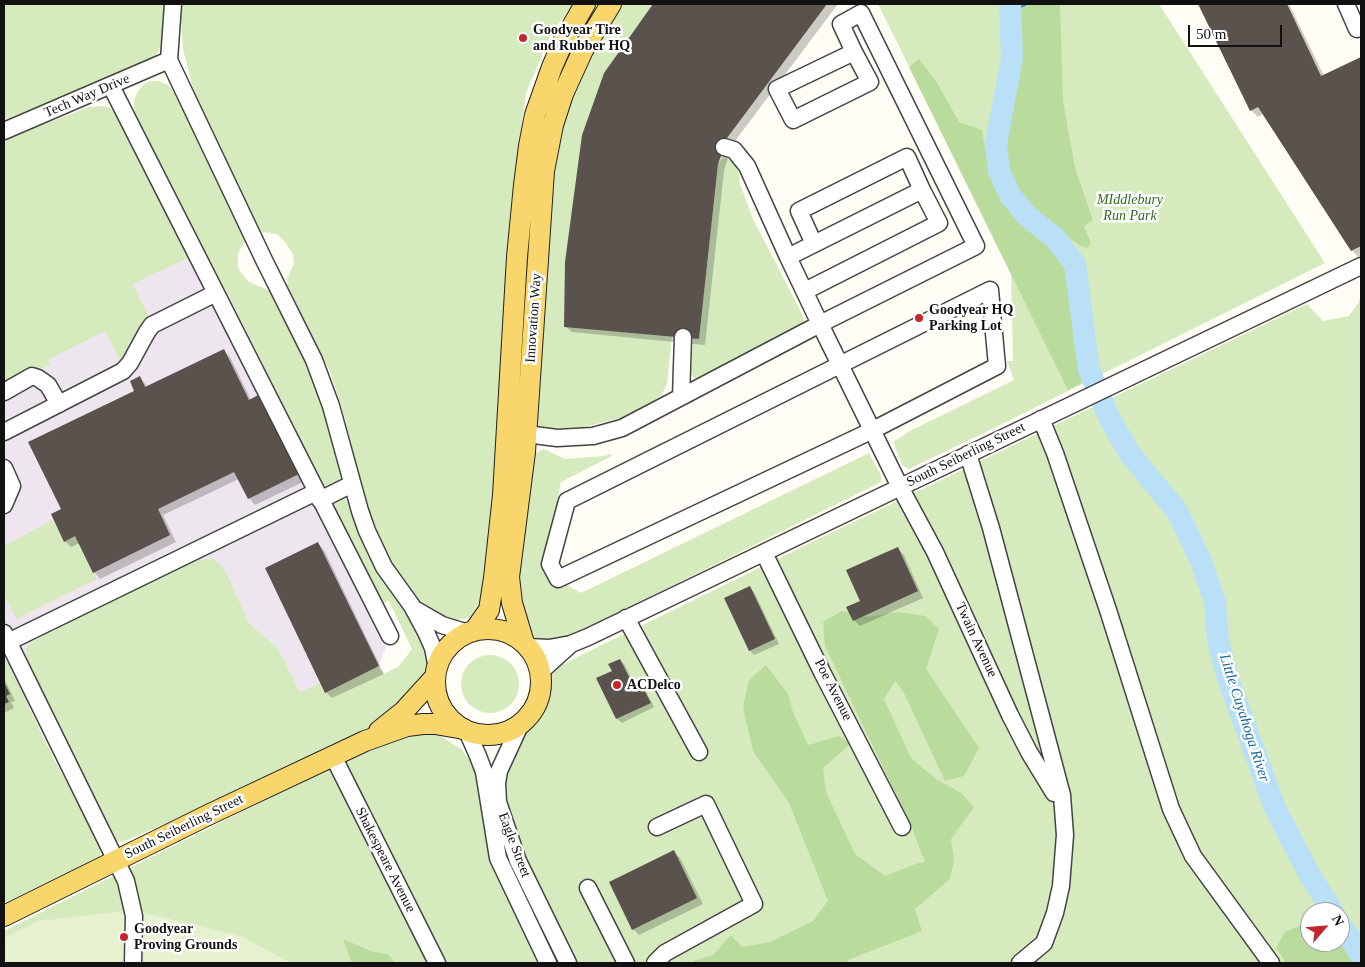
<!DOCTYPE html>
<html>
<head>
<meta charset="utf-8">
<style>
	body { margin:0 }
	#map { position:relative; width:1365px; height:967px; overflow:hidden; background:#fffdf5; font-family:"Times New Roman",serif }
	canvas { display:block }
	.frame { position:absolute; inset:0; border:5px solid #111; pointer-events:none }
	.north { position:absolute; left:1300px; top:902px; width:50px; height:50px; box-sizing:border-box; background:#fff; border:1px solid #a0a0a0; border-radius:50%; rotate:63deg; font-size:14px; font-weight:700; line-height:20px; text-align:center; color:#111 }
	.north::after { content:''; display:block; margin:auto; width:18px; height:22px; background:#c4262e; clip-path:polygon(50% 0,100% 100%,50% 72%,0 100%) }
	.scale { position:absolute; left:1188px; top:25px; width:94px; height:22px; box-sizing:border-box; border:2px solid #111; border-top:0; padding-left:6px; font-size:15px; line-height:18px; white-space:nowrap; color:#111; -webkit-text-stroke:4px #fff; paint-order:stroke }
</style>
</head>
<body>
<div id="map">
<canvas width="1365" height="967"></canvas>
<div class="frame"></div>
<div class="north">N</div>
<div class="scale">50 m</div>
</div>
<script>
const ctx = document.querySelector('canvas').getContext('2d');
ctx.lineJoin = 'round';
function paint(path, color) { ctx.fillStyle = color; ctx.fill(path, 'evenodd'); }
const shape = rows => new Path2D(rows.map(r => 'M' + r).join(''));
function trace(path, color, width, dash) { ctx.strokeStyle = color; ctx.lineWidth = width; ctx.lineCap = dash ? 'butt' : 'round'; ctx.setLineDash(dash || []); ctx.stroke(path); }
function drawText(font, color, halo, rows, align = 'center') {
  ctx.font = font + ' "Times New Roman",serif'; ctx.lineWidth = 5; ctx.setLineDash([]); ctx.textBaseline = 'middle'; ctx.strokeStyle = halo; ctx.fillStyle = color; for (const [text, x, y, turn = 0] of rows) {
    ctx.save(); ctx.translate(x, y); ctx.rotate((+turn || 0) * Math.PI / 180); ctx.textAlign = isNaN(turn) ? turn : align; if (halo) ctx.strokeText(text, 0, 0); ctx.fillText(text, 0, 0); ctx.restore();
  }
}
paint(shape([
	[103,106,111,108,121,120,369,611,386,647,378,667,325,693,300,692,278,648,249,623,228,576,212,558,192,561,29,643,29,707,4,719,4,140,89,107]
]), '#eee6ef');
paint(shape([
	[4,4,165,4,164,38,156,56,140,66,4,120],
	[180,4,573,4,551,34,526,93,513,187,492,560,480,609,474,617,451,621,420,605,390,563,373,528,366,504,342,408,330,371,288,289,287,279,294,264,293,254,285,242,277,234,261,232,202,114,192,85,183,49],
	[619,4,654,4,604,73,582,135,672,336,667,384,662,394,653,402,621,418,572,430,556,428,546,430,540,428,536,423,548,219,555,161,567,109,586,59],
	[878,4,1159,4,1325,263,994,428,909,469,902,465,893,442,910,431,1014,380,1007,361,1013,361,1011,272],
	[150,81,158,81,168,85,181,101,191,126,246,240,238,253,238,267,241,273,249,282,273,292,321,394,342,475,341,484,326,491,245,328,137,118,134,109,134,100,138,91,143,85],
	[103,106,111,108,121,120,190,257,133,284,150,319,132,349,123,357,121,363,105,331,48,360,51,364,27,375,4,388,4,140,89,107],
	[726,158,735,163,739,173,740,184,753,219,802,314,804,321,800,327,698,379,694,378,691,374,693,338,699,339,718,164,722,159],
	[1361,292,1361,963,574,963,525,862,502,797,508,754,527,728,539,716,552,673,559,666,808,544,1307,304,1323,321,1349,316,1359,302],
	[1310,912,1340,912,1340,942,1310,942],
	[544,449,565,459,604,456,610,454,612,456,561,482,543,572,581,593,869,453,881,475,881,482,565,639,541,641,533,636,525,627,513,583,533,454],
	[345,497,353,513,359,534,383,582,399,604,419,627,430,661,427,676,388,722,198,810,122,842,116,841,110,834,29,666,26,649,29,643,192,561,212,558,220,564,228,576,249,623,278,648,300,692,320,683,325,692,378,667,384,674,399,666,412,649,389,601,381,604,332,503],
	[53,520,64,541,75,536,97,579,16,619,4,594,4,546],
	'461 684a29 29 0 1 1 58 0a29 29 0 1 1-58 0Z',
	[4,656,53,757,101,847,100,857,4,903],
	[417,733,436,733,461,749,472,763,543,963,4,963,4,931,307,779,401,737]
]), '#d5ebbd');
paint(shape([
	[1019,4,1060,4,1063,101,1075,168,1093,220,1084,226,1091,243,1087,248,1079,245,1039,215,1021,197,1008,176,1001,152,1002,134,1014,78,1017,38,1020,29],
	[919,59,936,81,959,122,982,130,988,164,996,186,1005,204,1030,229,1049,242,1064,258,1073,291,1071,309,1074,342,1079,363,1082,383,1068,390,909,67],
	[842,611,866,617,897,612,925,616,939,629,926,669,979,748,964,776,945,781,904,693,895,681,884,699,911,758,937,780,961,793,974,807,951,839,954,860,950,879,915,909,922,931,848,960,847,963,696,963,693,961,713,955,731,935,742,947,770,942,813,921,828,901,789,803,753,751,743,707,749,680,766,665,788,694,793,712,808,745,839,736,850,744,823,768,826,792,855,854,885,876,918,863,925,862,912,828,825,646,823,622],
	[1310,921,1310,942,1340,942,1340,928,1361,936,1361,963,1286,963,1276,948,1285,932],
	[343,939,373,952,388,954,395,963,352,963]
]), '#b9dc9c');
paint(shape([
	[133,910,241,936,291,963,4,963,4,938,38,921]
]), '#e6f2cf');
paint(shape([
	[656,4,838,4,732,145,724,171,705,345,572,332,565,326,605,73],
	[1200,4,1289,4,1324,76,1361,58,1361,255,1358,257,1352,250,1263,114,1258,117,1251,110],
	[224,351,230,357,251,400,305,481,255,505,249,498,239,479,163,515,176,542,100,579,94,572,80,543,71,547,65,541,62,510,136,392,140,378,148,387],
	[318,544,324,550,384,674,332,698,326,692],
	[897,548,904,555,923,598,860,626,854,620,862,601],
	[750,587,754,592,779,644,754,655,750,651],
	[620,660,625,665,635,686,640,683,644,688,654,707,622,723,617,719,597,679,613,671],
	[4,678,15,701,11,702,14,708,4,713],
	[674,852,680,858,703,904,639,935,633,929]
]), '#0003');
trace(shape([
	[1010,11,1025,4]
]), '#3f96cf', 4);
trace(shape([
	[1010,4,1012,58,996,144,999,171,1010,195,1027,216,1055,238,1075,264,1089,370,1109,417,1130,454,1177,511,1201,561,1215,602,1218,640,1227,675,1274,806,1309,874,1333,912],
	[1340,923,1361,955]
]), '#b9e0f7', 22);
paint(shape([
	[653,4,827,4,727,138,718,164,699,339,564,327,565,262,582,135,604,73],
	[1198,4,1287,4,1321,76,1361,57,1361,246,1351,251,1258,107,1250,111],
	[224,349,249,400,260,394,299,474,248,499,234,472,158,509,170,535,93,573,75,536,64,542,51,514,61,509,28,442,134,391,130,381,140,376,145,387],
	[318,542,379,666,325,693,265,568],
	[898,547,918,591,853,621,846,607,860,601,846,570],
	[750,586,775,639,749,651,724,598],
	[620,659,633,685,640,682,651,703,616,719,596,678,612,671,608,664],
	[4,682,10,694,6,696,9,702,4,704],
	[674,850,697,898,632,930,609,882]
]), '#5a524d');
const minor = shape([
	[173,4,169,60,264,260,314,360,331,406,360,511,367,531,384,567,412,606,426,632,433,648,437,668],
	[1346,4,1357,29,1361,27],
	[111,86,390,636],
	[4,131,169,60],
	[724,147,734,150,747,166,788,257],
	[814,244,799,211,907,157,922,190],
	[990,290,997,366,873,430,558,579,550,564,567,501,990,290],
	[805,291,939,223,922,190,788,257,820,324,976,246,861,13,841,24,854,52,777,89,793,120,870,82,854,52],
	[4,392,32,376,38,378,48,385,59,404],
	[681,397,683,337],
	[1041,419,1055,453,1108,610,1171,809,1193,856,1271,963],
	[4,432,123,371,130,363,147,332,152,325,216,293],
	[526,434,557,438,593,436,622,428,820,324,900,487,935,552,1010,715,1029,752,1054,793],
	[968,454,991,528,1062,795,1065,835,1061,886,1055,913,1044,943,1020,963],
	[4,468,12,486,4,505],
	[320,500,352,484],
	[764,553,822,672,902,827],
	[416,610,442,625,468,633],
	[626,618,699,752],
	[4,633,126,881,134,916,133,963],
	[8,642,316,492],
	[528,647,549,648,571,644,588,637,1361,266],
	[540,672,570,645],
	[521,723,499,771,497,783,498,802,518,861,568,963],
	[467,731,478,756,484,772,498,858,548,963],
	[333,756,437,963],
	[588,888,626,963],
	[655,963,665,953,754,904,706,804,657,827]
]);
const major = shape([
	'435 682a53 53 0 1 1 106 0a53 53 0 1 1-106 0Z',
	[474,631,489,610,494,578,503,495,517,257,524,185,529,146,535,115,552,67,563,42,585,4],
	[524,643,512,603,509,577,525,452,544,171,553,125,563,94,583,50,611,4],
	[379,731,404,711,435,677],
	[4,916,208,815,365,741,407,726,423,724,435,724,464,729]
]);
trace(minor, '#444', 19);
trace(major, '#222', 22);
trace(minor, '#fff', 16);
trace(major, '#f9d66b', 20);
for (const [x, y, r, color] of [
	[523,38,5,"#c4262e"],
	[919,318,5,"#c4262e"],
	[617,685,5,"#c4262e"],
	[124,937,5,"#c4262e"]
]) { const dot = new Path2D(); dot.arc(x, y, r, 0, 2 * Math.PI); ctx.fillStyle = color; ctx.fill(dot); trace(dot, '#fff', 2); }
drawText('bold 14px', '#111', '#fff', [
	["Goodyear Tire",533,30],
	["and Rubber HQ",533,46],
	["Goodyear HQ",929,310],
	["Parking Lot",929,326],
	["ACDelco",627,685],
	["Goodyear",134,929],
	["Proving Grounds",134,945]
], 'left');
drawText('14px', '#111', '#fff', [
	["Tech Way Drive",87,96,-23],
	["Innovation Way",534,318,-86],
	["South Seiberling Street",966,455,-26],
	["Twain Avenue",976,640,65],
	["Poe Avenue",833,690,63],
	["South Seiberling Street",184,827,-26],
	["Eagle Street",514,845,69],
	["Shakespeare Avenue",385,860,63]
]);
drawText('italic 14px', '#2f6b1f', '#fff', [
	["MIddlebury",1130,200],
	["Run Park",1130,216]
]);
drawText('italic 15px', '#1768a6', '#fff', [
	["Little Cuyahoga River",1244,718,72]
]);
</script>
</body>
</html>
